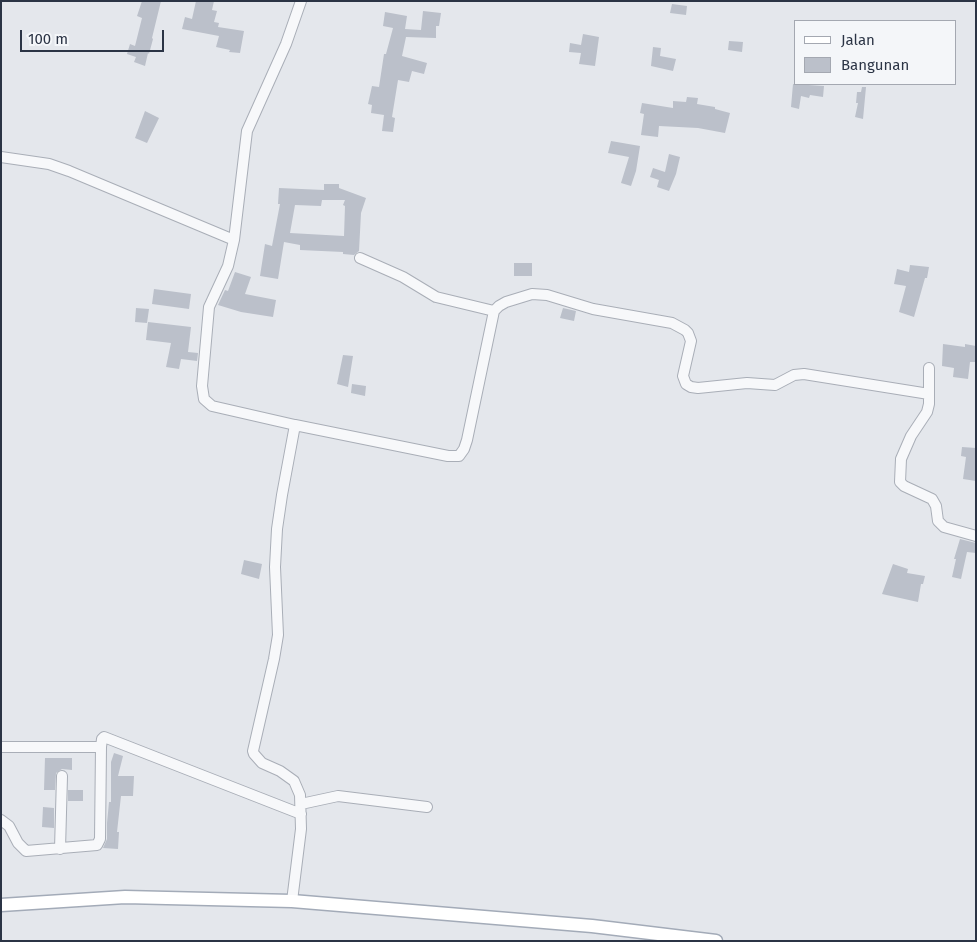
<!DOCTYPE html>
<html>
<head>
<meta charset="utf-8">
<style>
	body { margin:0 }
	#map { position:relative; width:977px; height:942px; overflow:hidden; background:#e4e7ec; font-family:"Fira Sans",sans-serif }
	canvas { display:block }
	.frame { position:absolute; inset:0; border:2px solid #2b3445; pointer-events:none }
	.legend { position:absolute; left:794px; top:20px; width:162px; height:65px; box-sizing:border-box; background:#f4f6f9; border:1px solid #a4a8b1; margin:0; padding:6px 9px; list-style:none; font-size:15px; color:#2b3445 }
	.legend li { display:flex; align-items:center; gap:10px; height:25px }
	.legend b { width:25px; border:1px solid #a4a8b1 }
	.scale { position:absolute; left:20px; top:30px; width:144px; height:22px; box-sizing:border-box; border:2px solid #2b3445; border-top:0; padding-left:6px; font-size:15px; line-height:18px; white-space:nowrap; color:#2b3445; -webkit-text-stroke:4px #f4f6f9; paint-order:stroke }
</style>
</head>
<body>
<div id="map">
<canvas width="977" height="942"></canvas>
<div class="frame"></div>
<ul class="legend">
<li><b style="height:6px;background:#fff"></b>Jalan</li>
<li><b style="height:14px;background:#bbc0ca"></b>Bangunan</li>
</ul>
<div class="scale">100 m</div>
</div>
<script>
const ctx = document.querySelector('canvas').getContext('2d');
ctx.lineJoin = 'round';
function paint(path, color) { ctx.fillStyle = color; ctx.fill(path, 'evenodd'); }
const shape = rows => new Path2D(rows.map(r => 'M' + r).join(''));
function trace(path, color, width, dash) { ctx.strokeStyle = color; ctx.lineWidth = width; ctx.lineCap = dash ? 'butt' : 'round'; ctx.setLineDash(dash || []); ctx.stroke(path); }
paint(shape([
	[142,1,161,1,152,38,153,39,149,54,148,53,145,66,134,62,136,57,127,54,130,44,135,46,142,18,137,16],
	[196,1,214,1,212,10,217,11,214,22,219,23,218,27,244,31,240,53,229,52,230,50,216,47,219,36,182,29,185,17,192,19],
	[672,4,687,6,686,15,670,13],
	[423,11,441,13,439,26,436,26,436,38,406,37,402,56,427,63,424,74,412,71,409,82,398,80,392,117,395,118,393,132,382,131,384,115,371,113,372,105,368,104,372,86,379,87,384,54,386,54,393,28,383,26,385,12,407,16,405,29,421,30],
	[583,34,599,37,595,66,579,64,581,53,569,52,570,43,581,45],
	[729,41,743,42,742,52,728,50],
	[653,47,661,48,660,56,676,59,673,71,651,66],
	[793,84,824,86,823,97,810,95,809,98,801,96,799,109,791,107],
	[862,87,866,87,863,119,855,117,858,103,856,103,857,92,861,92],
	[687,97,698,98,697,104,715,107,715,109,730,113,725,133,698,128,659,126,658,137,641,135,644,114,640,113,642,103,673,108,673,101,686,102],
	[145,111,159,118,147,143,135,138],
	[611,141,640,146,636,171,631,186,621,183,629,157,608,153],
	[669,154,680,157,676,174,669,191,657,187,659,180,650,177,653,168,665,172],
	[324,184,339,184,339,188,366,198,361,213,359,251,354,255,343,254,343,252,300,250,300,245,284,242,278,279,260,276,265,244,272,246,280,204,278,204,279,188,324,190],
	[322,200,345,200,343,205,345,206,344,236,290,233,295,205,321,206],
	[514,263,532,263,532,276,514,276],
	[910,265,929,267,927,278,925,278,914,317,899,312,906,286,894,284,897,269,909,272],
	[235,272,251,277,245,294,276,300,273,317,241,312,218,305,225,290,228,291],
	[154,289,191,294,189,309,152,304],
	[136,308,149,309,147,323,135,322],
	[563,308,576,311,574,321,560,318],
	[148,322,191,327,188,352,198,353,197,361,181,359,179,369,166,367,171,343,146,340],
	[943,344,965,347,965,344,976,346,975,362,970,362,968,379,953,377,954,368,942,366],
	[343,355,353,356,348,387,337,384],
	[352,384,366,386,365,396,351,393],
	[962,447,976,448,976,481,963,479,966,457,961,456],
	[960,539,976,543,976,553,967,552,961,579,952,577,956,559,954,559],
	[244,560,262,564,259,579,241,574],
	[893,564,908,569,907,573,925,576,923,584,921,584,918,602,882,594],
	[114,753,123,756,118,776,134,776,133,796,121,796,117,832,119,832,118,849,103,848,107,839,107,823,109,802,111,802,111,762],
	[45,758,72,758,72,770,62,769,56,773,55,790,44,790],
	[68,790,83,790,83,801,68,801],
	[43,807,54,808,54,828,42,827]
]), '#bbc0ca');
const minor = shape([
	[1,157,49,164,69,171,234,240],
	[360,258,403,277,436,297,494,311],
	[929,368,929,404,927,412,911,436,901,459,900,482,904,486,932,499,936,506,938,521,944,527,976,536],
	[295,425,448,456,459,456,464,449,467,440,494,311,499,306,506,302,532,294,547,295,593,309,672,323,685,330,688,333,691,341,683,376,686,384,691,387,698,388,747,383,775,385,794,375,804,374,929,394],
	[1,747,101,747],
	[301,804,338,796,427,807],
	[1,820,9,826,18,843,26,851,97,845,100,839,101,747,102,739,104,737,301,814],
	[60,849,62,776],
	[292,901,301,829,300,795,294,781,280,771,262,763,254,754,253,751,274,659,278,635,275,567,277,529,282,495,295,425,212,406,204,399,202,386,209,307,228,266,234,240,247,131,286,44,301,1]
]);
const major = shape([
	[1,905,125,897,292,901,592,926,716,941]
]);
trace(minor, '#a9aeb7', 12);
trace(major, '#a3abb8', 15);
trace(minor, '#f7f8fa', 10);
trace(major, '#fff', 12);
</script>
</body>
</html>
